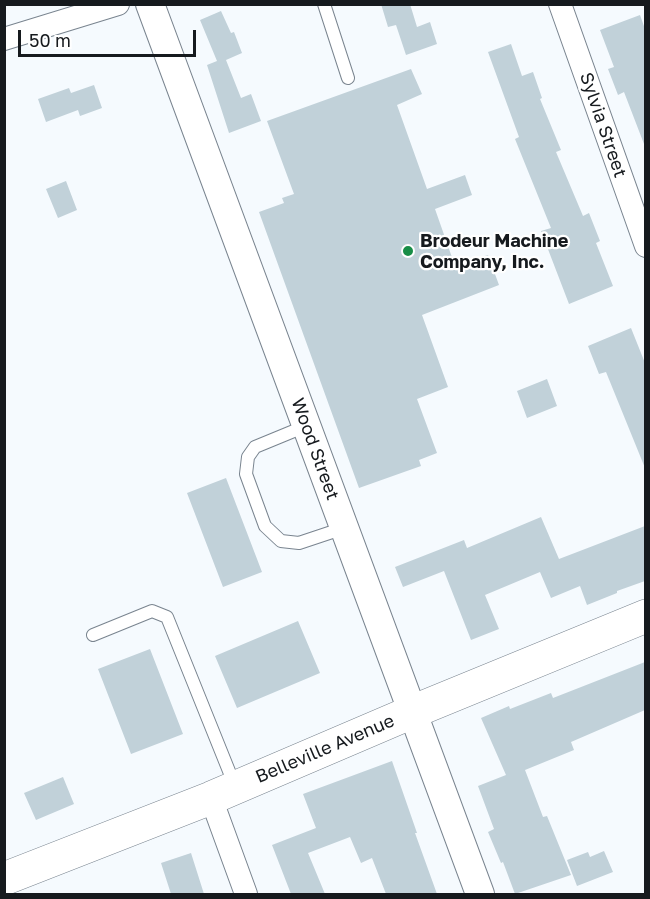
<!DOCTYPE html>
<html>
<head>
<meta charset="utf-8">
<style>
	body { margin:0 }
	#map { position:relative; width:650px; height:899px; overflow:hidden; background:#f5fafe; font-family:"Golos Text",sans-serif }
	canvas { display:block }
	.frame { position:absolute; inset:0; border:6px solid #161a1e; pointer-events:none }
	.scale { position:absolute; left:18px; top:30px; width:178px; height:27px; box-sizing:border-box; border:3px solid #161a1e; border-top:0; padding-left:8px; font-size:18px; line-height:21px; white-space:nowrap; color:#161a1e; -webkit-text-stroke:4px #fff; paint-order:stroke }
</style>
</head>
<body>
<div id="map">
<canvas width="650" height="899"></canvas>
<div class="frame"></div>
<div class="scale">50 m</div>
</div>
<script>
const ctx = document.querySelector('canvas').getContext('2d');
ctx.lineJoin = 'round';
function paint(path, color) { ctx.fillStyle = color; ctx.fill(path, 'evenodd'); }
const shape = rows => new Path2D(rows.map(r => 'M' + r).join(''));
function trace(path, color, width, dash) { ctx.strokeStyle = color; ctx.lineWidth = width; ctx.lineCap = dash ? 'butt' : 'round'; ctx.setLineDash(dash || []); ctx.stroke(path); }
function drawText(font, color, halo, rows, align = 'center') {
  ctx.font = font + ' "Golos Text",sans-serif'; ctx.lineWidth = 4.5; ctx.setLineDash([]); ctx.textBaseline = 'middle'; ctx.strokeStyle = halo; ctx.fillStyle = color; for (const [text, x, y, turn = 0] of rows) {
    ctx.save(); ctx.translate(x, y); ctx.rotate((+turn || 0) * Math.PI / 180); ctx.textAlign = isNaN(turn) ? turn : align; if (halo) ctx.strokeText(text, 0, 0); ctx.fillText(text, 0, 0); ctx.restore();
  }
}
paint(shape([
	[381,4,410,4,417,27,430,22,437,44,406,55,396,25,388,27],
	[221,11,231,33,234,32,242,53,226,60,241,98,251,94,261,121,229,133,207,65,217,61,200,20],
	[640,15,645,29,645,144,644,144,624,92,618,95,608,69,614,67,600,30],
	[511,44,522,76,533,72,542,98,540,99,561,150,556,152,583,216,589,213,600,241,596,243,613,286,569,304,541,231,551,228,515,139,519,137,488,52],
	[411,69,422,94,397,105,427,189,465,175,472,195,435,209,455,266,488,255,499,285,422,315,448,387,417,399,437,453,419,460,421,466,359,488,259,212,284,203,282,198,294,194,267,121],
	[94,85,102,108,80,116,78,110,46,122,38,99,69,88,71,93],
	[66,181,77,210,58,218,46,189],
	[631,328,645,363,645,468,606,372,599,374,588,346],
	[547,379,557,406,527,418,517,391],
	[226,478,262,572,223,587,187,493],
	[541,517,559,559,645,526,645,581,617,591,617,593,587,605,580,586,551,598,540,572,485,595,499,629,471,640,444,571,403,587,395,567,464,540,467,548],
	[298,621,320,673,237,708,215,656],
	[150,649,183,734,131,754,98,669],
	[645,662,645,710,571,742,574,750,525,770,543,817,547,816,571,875,515,894,503,862,501,863,488,832,494,829,478,786,506,775,481,718,509,706,510,709,551,693,553,698],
	[392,761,417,833,415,833,437,894,386,894,372,858,361,863,350,837,308,853,325,894,291,894,272,845,316,828,303,794],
	[63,777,74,804,36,820,24,793],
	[604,851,613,872,577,886,567,860,588,852,590,857],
	[191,853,204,894,171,894,161,863]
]), '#c1d1d9');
const service = shape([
	[324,4,348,78],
	[306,426,255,447,248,457,246,474,265,526,281,541,299,543,344,528],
	[93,635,152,611,167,617,235,786]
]);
const minor = shape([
	[560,4,646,246],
	[4,39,118,4],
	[211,798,246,894]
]);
const tertiary = shape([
	[150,4,480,894]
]);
const secondary = shape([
	[4,879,211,798,412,712,646,616]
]);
trace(service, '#79848f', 14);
trace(minor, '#79848f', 24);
trace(tertiary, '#79848f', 30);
trace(secondary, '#79848f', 34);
trace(service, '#fff', 12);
trace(minor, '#fff', 22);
trace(tertiary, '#fff', 28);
trace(secondary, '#fff', 33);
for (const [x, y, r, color] of [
	[408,251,6,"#188d47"]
]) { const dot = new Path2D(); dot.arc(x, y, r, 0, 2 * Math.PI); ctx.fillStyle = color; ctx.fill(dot); trace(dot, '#fff', 2); }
drawText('18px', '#161a1e', '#fff', [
	["Sylvia Street",603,125,71],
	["Wood Street",315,449,70],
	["Belleville Avenue",325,749,-23]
]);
drawText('bold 18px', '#161a1e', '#fff', [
	["Brodeur Machine",420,241],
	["Company, Inc.",420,262]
], 'left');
</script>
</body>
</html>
